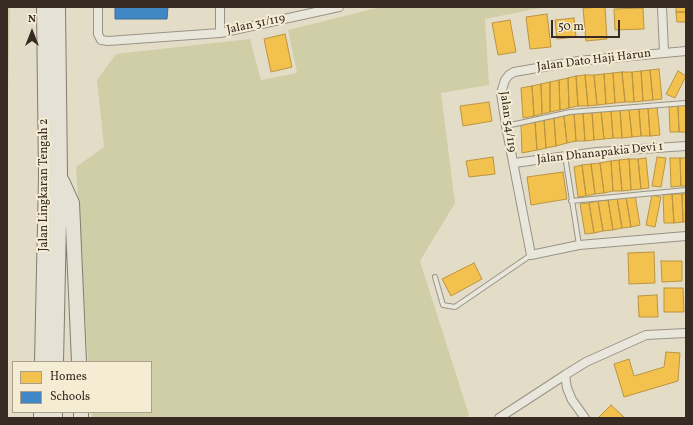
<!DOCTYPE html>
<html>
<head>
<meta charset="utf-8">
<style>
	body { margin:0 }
	#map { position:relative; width:693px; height:425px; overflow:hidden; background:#e3ddc8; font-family:Vollkorn,serif }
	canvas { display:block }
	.frame { position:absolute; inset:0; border:8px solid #372a23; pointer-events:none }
	.legend { position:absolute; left:12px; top:361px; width:140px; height:52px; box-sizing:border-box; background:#f5edd3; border:1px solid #a99f8d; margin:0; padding:5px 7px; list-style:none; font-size:12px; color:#372a23 }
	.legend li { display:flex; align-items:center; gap:8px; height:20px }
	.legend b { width:20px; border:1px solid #a99f8d }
	.north { position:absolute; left:12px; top:12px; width:40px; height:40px; -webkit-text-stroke:3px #f5edd3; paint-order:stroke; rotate:0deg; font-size:11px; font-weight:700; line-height:16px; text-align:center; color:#372a23 }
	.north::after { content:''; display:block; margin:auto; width:14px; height:18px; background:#372a23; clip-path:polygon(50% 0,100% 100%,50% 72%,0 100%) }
	.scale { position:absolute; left:551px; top:20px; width:69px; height:18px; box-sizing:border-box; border:2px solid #372a23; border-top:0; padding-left:5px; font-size:12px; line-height:14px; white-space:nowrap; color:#372a23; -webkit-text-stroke:3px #f5edd3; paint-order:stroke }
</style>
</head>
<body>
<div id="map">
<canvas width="693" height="425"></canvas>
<div class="frame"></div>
<ul class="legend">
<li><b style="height:11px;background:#f2c14e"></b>Homes</li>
<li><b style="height:11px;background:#3f88c5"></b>Schools</li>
</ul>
<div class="north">N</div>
<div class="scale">50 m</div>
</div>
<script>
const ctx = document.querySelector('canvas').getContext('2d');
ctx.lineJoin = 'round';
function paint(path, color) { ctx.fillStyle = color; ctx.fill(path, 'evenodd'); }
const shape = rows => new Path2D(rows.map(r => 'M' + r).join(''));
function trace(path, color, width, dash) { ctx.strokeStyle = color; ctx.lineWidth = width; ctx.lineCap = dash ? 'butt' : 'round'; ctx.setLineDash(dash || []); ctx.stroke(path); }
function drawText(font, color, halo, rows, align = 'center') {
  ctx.font = font + ' Vollkorn,serif'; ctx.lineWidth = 4; ctx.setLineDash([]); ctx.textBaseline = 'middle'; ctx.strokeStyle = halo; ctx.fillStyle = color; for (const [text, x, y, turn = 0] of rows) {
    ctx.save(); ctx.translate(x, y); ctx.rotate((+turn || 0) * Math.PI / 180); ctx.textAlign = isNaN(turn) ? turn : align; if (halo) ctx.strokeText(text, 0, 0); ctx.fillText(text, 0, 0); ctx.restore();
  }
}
paint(shape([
	[7,7,10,7,7,134],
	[381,7,545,7,485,19,489,85,441,93,455,203,420,261,469,415,465,418,92,418,92,412,151,412,151,362,88,362,76,167,104,147,97,80,116,54,250,39,261,80,297,73,288,30]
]), '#d0cea6');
const homes = shape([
	[605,7,607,39,586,41,583,8,605,7],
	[676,7,686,7,686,12,676,12,676,7],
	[643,8,644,29,615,30,614,9,643,8],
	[676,12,686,12,686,22,677,22,676,12],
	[547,14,551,47,530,49,526,17,547,14],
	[574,18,576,37,557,39,555,20,574,18],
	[510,20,516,52,498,55,492,23,510,20],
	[285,34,292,67,271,72,264,39,285,34],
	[659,69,662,99,653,100,650,70,659,69],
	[650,70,653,100,643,101,641,71,650,70],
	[641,71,643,101,634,102,632,72,641,71],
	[678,71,686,76,675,98,666,94,678,71],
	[622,72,625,102,615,103,613,73,622,72],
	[622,72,632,72,634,102,625,102,622,72],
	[613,73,615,103,606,104,604,74,613,73],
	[604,74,606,104,597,105,594,75,604,74],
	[585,75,588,106,578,106,576,76,585,75],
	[585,75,594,75,597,105,588,106,585,75],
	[576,76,578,106,569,108,568,78,576,76],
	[568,78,569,108,560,110,559,80,568,78],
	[559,80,560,110,550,112,550,82,559,80],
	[550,82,550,112,542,114,541,84,550,82],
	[541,84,542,114,534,116,532,86,541,84],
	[532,86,534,116,523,118,521,88,532,86],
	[489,102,492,121,463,126,460,106,489,102],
	[669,105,678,105,679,132,670,132,669,105],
	[678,105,686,105,686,132,679,132,678,105],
	[657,107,660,135,650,136,648,108,657,107],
	[648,108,650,136,641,136,639,109,648,108],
	[629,109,639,109,641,136,632,137,629,109],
	[629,109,632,137,622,138,620,110,629,109],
	[620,110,622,138,613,138,611,111,620,110],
	[601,111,611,111,613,138,604,139,601,111],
	[601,111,604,139,594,140,592,112,601,111],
	[592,112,594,140,585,141,583,113,592,112],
	[574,113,576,141,567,143,564,116,574,113],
	[574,113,583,113,585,141,576,141,574,113],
	[564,116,567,143,556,146,554,118,564,116],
	[554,118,556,146,546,148,544,120,554,118],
	[544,120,546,148,537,150,535,122,544,120],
	[535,122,537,150,522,153,521,125,535,122],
	[493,157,495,174,469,177,466,161,493,157],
	[657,157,666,158,661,187,652,186,657,157],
	[646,158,649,188,641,189,638,159,646,158],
	[670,158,680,158,681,186,671,187,670,158],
	[680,158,686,158,686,186,681,186,680,158],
	[629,159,631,190,622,191,619,160,629,159],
	[629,159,638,159,641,189,631,190,629,159],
	[619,160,622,191,613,191,611,161,619,160],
	[611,161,613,191,604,193,600,163,611,161],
	[600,163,604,193,595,194,591,164,600,163],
	[591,164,595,194,586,196,582,165,591,164],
	[582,165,586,196,578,197,574,167,582,165],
	[563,172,567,199,531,205,527,177,563,172],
	[672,194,674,223,664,223,663,195,672,194],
	[672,194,682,194,683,222,674,223,672,194],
	[682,194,686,194,686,222,683,222,682,194],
	[635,195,640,225,631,227,626,197,635,195],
	[652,195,661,197,655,227,646,225,652,195],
	[626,197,631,227,622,228,617,198,626,197],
	[617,198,622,228,613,230,608,200,617,198],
	[608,200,613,230,603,231,598,201,608,200],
	[598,201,603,231,594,233,589,203,598,201],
	[589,203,594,233,585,234,580,204,589,203],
	[654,252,655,283,629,284,628,253,654,252],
	[661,261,682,261,682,281,662,282,661,261],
	[474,263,482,279,451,296,442,279,474,263],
	[664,288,683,288,684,312,664,312,664,288],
	[657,295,658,317,639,317,638,296,657,295],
	[666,352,680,353,678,381,624,397,614,364,629,359,634,376,664,367,666,352],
	[611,405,625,418,598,418,611,405]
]);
paint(homes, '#f2c14e');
trace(homes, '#ba9441', 1);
const schools = shape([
	[115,7,168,7,167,19,115,19,115,7]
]);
paint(schools, '#3f88c5');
trace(schools, '#3d6c94', 1);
const service = shape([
	[506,126,570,112,686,103],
	[565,156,579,245],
	[571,201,686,190],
	[435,277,443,305,455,307,531,255]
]);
const minor = shape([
	[98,7,98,34,101,40,108,41,220,33,339,7],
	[220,7,220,33],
	[662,7,664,52],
	[686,51,578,61,514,72,509,75,505,80,501,93,506,126,531,255,579,245,686,236],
	[514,163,597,152,686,146],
	[565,375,586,362,646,335,686,333],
	[499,418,565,375,567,388,572,400,585,418]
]);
const trunk = shape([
	[62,181,72,203,79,362],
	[42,362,46,177,44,7],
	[56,362,60,175,58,7],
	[81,412,81,418],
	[41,418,41,412],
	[55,418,55,412]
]);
trace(service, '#999387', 6);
trace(minor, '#999387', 10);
trace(trunk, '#817c71', 16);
trace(service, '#e9e6db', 4);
trace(minor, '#e9e6db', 8);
trace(trunk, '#e6e1d5', 14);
drawText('12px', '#372a23', '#f5edd3', [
	["Jalan 31/119",256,25,-12],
	["Jalan Dato Haji Harun",594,61,-7],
	["Jalan 54/119",507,122,82],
	["Jalan Dhanapakia Devi 1",600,154,-6],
	["Jalan Lingkaran Tengah 2",45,185,-90]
]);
</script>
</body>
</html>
